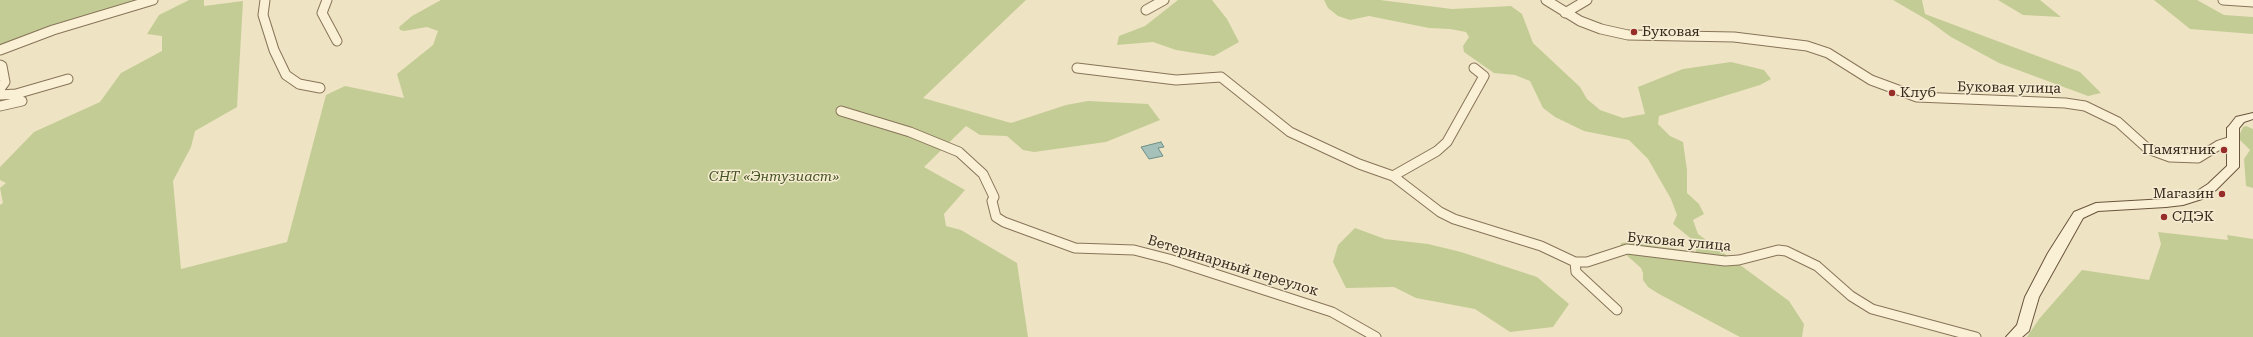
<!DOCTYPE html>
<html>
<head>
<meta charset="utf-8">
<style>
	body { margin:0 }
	canvas { display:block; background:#eee3c2 }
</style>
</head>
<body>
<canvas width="2253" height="337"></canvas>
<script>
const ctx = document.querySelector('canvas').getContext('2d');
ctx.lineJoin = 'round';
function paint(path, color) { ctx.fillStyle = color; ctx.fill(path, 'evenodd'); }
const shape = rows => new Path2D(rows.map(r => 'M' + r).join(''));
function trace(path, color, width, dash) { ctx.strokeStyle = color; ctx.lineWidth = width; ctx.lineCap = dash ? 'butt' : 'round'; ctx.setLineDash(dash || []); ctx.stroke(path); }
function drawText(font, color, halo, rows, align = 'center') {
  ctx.font = font + ' "Roboto Serif",serif'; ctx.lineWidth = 3; ctx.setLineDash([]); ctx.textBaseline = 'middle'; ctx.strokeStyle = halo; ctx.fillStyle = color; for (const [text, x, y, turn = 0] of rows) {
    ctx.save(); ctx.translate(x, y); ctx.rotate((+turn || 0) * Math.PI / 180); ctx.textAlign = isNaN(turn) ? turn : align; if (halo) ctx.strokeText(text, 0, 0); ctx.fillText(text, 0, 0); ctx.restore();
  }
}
paint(shape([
	[0,0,135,0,0,45],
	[189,0,204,0,204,6,243,1,237,107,195,131,191,147,173,181,181,269,287,242,326,95,345,86,404,98,397,74,433,45,438,31,427,27,404,31,400,30,399,27,412,16,441,0,1026,0,923,98,1011,123,1066,105,1088,101,1148,104,1160,120,1106,142,1034,152,1023,150,1007,136,980,135,966,126,924,167,965,190,944,214,946,226,961,230,1017,263,1028,337,0,337,0,205,3,203,0,188,6,183,0,180,0,167,34,132,100,102,121,73,162,51,162,36,147,34,159,15],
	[1178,0,1212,0,1227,19,1239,42,1214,56,1176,50,1153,42,1117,45,1119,36,1145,26],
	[1324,0,1380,0,1452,9,1511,6,1522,14,1533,43,1580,87,1587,99,1600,110,1623,118,1645,114,1638,87,1683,69,1731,62,1764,70,1771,79,1760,85,1659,116,1658,124,1670,136,1683,142,1687,170,1687,193,1699,204,1704,214,1693,220,1698,234,1789,301,1804,324,1802,337,1740,337,1659,294,1648,287,1643,280,1643,273,1641,268,1624,253,1620,247,1621,243,1628,242,1696,252,1694,241,1673,224,1677,215,1671,199,1648,159,1629,140,1584,131,1555,117,1543,108,1530,81,1515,75,1494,73,1464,52,1463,46,1469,37,1466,32,1450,29,1429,28,1369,16,1350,20,1338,16,1328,8],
	[1893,0,1922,0,1925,14,2080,72,2101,93,2088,96,1999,63,1951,37,1929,21],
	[1998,0,2040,0,2061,17,2023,15],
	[2154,0,2197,0,2224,15,2253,17,2253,34,2190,29],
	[2246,126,2253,129,2253,188,2246,186,2244,159,2250,150,2238,138,2243,127],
	[1355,228,1385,239,1428,244,1461,252,1537,277,1569,304,1553,327,1510,332,1475,309,1416,298,1394,287,1346,288,1333,262,1338,245],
	[2158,232,2228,240,2227,235,2253,239,2253,337,2027,337,2039,319,2082,270,2149,280,2161,244]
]), '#c4cc96');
const water = shape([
	[1161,142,1164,147,1158,148,1163,156,1149,159,1141,147,1161,142]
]);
paint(water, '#a5c1b9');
trace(water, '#6c8f87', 1);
const street = shape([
	[265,0,263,15,274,50,286,75,299,84,320,88],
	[327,0,322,13,337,41],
	[1546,0,1580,21,1601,29,1628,35,1734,37,1807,46,1828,53,1871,80,1917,97,2065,103,2085,106,2118,122,2148,149,2170,157,2198,158,2219,145,2232,141],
	[2223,0,2253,2],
	[1146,10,1164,0],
	[1565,13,1587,0],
	[0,50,53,30,153,0],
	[0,65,2,66,5,82,0,89],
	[1077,68,1176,80,1221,77,1290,132,1359,164,1393,176,1440,212,1454,219,1541,246,1575,262,1587,262,1627,249,1725,261,1739,260,1778,250,1786,251,1817,266,1851,296,1872,309,1976,337],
	[0,95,16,94,68,79],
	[0,106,22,101],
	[841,111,910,132,959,152,983,174,994,197,992,201,996,217,1004,222,1075,248,1134,250,1169,259,1332,312,1376,337],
	[1393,176,1437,151,1447,142,1484,76,1474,68],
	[1575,262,1576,272,1617,310]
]);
const secondary = shape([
	[2253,113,2253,119,2244,122,2239,128,2239,167,2216,190,2202,199,2183,205,2166,207,2098,211,2083,218,2039,297,2029,331,2022,337,2006,337,2017,325,2025,297,2048,253,2074,212,2096,203,2166,199,2194,193,2208,184,2227,166,2227,128,2229,126,2236,117,2253,113]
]);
trace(street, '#887459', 11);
trace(secondary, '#6a553d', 2);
trace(street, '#f9f0d5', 9);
paint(secondary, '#f9f0d5');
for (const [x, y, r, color] of [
	[1634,32,4,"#972d29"],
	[1892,93,4,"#972d29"],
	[2224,150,4,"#972d29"],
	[2222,194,4,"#972d29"],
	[2164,217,4,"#972d29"]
]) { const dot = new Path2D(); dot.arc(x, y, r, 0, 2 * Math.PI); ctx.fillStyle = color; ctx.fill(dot); trace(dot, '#f5ecd2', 1.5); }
drawText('14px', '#382b1e', '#f5ecd2', [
	["Буковая",1642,32],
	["Клуб",1900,93],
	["Памятник",2216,150,"right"],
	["Магазин",2214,194,"right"],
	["СДЭК",2172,217]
], 'left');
drawText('14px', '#382b1e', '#f5ecd2', [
	["Буковая улица",2009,88,1],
	["Буковая улица",1679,242,5],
	["Ветеринарный переулок",1233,266,17]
]);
drawText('italic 14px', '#465424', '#f5ecd2', [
	["СНТ «Энтузиаст»",774,177]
]);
</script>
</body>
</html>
